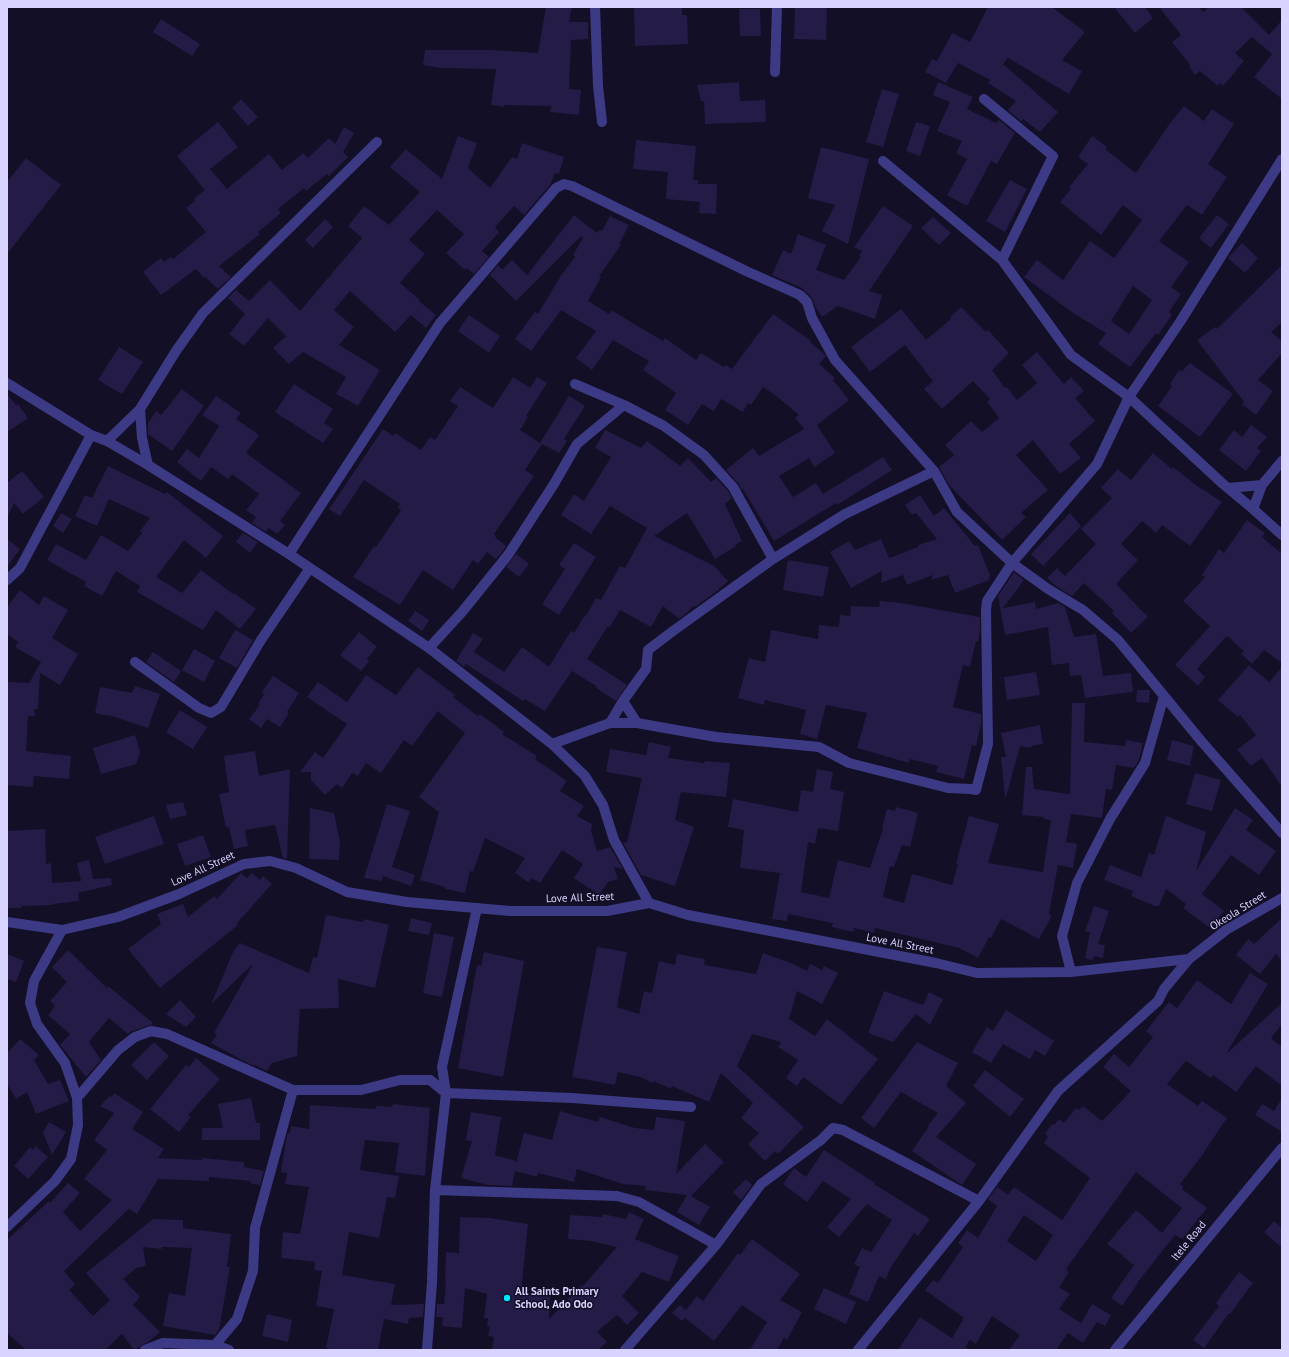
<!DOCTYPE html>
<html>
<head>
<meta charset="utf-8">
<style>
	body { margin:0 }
	#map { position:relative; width:1289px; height:1357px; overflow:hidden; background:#130f26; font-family:"PT Sans",sans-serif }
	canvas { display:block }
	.frame { position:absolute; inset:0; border:8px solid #d9d4ff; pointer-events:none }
</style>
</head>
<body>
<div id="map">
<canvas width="1289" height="1357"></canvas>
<div class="frame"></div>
</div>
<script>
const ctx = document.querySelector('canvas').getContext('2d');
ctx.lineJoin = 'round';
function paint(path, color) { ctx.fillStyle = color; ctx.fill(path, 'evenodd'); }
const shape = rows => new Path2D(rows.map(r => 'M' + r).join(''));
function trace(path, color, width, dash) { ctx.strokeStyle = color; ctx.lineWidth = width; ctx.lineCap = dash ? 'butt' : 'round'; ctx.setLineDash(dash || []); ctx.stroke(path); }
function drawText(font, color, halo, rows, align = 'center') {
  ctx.font = font + ' "PT Sans",sans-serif'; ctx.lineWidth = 3; ctx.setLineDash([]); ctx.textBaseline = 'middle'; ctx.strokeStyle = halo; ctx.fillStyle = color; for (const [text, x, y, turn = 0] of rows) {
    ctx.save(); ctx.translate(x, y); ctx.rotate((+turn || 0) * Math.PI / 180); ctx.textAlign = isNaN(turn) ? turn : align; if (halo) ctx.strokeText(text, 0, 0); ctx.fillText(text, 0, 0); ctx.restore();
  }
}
paint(shape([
	[546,7,572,7,569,22,588,22,588,39,571,40,569,89,581,90,579,115,550,112,551,106,504,105,504,107,491,105,496,69,440,68,423,65,425,50,493,50,538,53],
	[634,7,682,7,682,15,687,15,688,44,635,46],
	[795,7,827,7,826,40,794,39],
	[988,7,1052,7,1085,32,1062,60,1082,71,1069,94,1008,58,1003,64,1058,112,1040,132,1023,119,1022,122,1008,110,1016,101,988,83,990,80,958,63,946,83,925,72,932,59,937,61,952,33,970,42],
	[1114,7,1145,7,1153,18,1135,33],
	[1159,7,1199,7,1203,12,1209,7,1241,7,1269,35,1282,20,1282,99,1254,77,1272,54,1252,37,1235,53,1244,61,1223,86,1220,83,1218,86,1200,71,1195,75,1189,66,1190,65,1172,42,1181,35],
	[739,9,760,9,761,36,740,36],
	[161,19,200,44,192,56,153,32],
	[739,82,740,101,765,100,766,122,705,124,704,101,701,101,697,85],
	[938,82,973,97,967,109,996,123,999,120,1015,133,997,164,991,161,967,206,947,195,967,159,956,153,962,141,937,131,950,102,933,95],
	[882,89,899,94,883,147,866,142],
	[241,99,258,117,248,126,232,108],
	[1184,106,1204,121,1212,109,1234,124,1208,164,1227,177,1202,215,1187,205,1159,241,1189,262,1171,287,1181,294,1169,312,1172,315,1158,335,1156,333,1130,367,1098,344,1106,333,1073,313,1024,277,1037,260,1063,280,1090,241,1114,258,1142,220,1123,205,1101,235,1060,202,1071,189,1069,187,1088,164,1078,157,1092,136,1107,147,1105,149,1136,173,1168,126],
	[1133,286,1152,300,1129,334,1111,321],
	[218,122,238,147,210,169,227,189,269,154,282,170,303,153,308,158,329,138,335,144,344,127,354,133,343,152,348,157,329,176,327,174,306,191,304,188,278,209,281,213,258,232,260,234,219,266,231,277,218,289,205,277,204,278,196,269,161,295,143,272,161,258,164,262,171,257,173,259,206,232,186,208,196,200,194,199,205,190,177,156],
	[916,122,930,126,920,156,906,151],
	[458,136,477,143,468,168,490,188,512,157,517,159,522,143,564,157,559,174,555,173,550,185,524,215,514,206,495,227,499,232,482,251,489,257,474,274,467,268,465,270,446,253,464,234,437,210,409,240,425,254,400,283,420,300,419,301,436,315,426,328,411,315,395,332,350,291,334,310,354,327,339,345,380,370,358,406,336,394,346,377,303,352,289,364,273,348,286,336,268,318,244,346,229,334,245,314,228,298,236,290,249,301,270,280,300,311,362,238,348,226,364,206,389,225,420,192,390,167,406,149,442,179],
	[636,140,696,146,693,180,698,180,698,184,717,184,716,214,699,213,700,202,666,199,668,172,633,169],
	[821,147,869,159,848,244,822,231,835,205,808,198],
	[26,158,61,185,7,254,7,182],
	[1010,180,1027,189,1005,232,986,221],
	[883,206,913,226,869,291,882,295,875,319,838,306,822,317,816,308,812,298,802,288,772,275,783,250,791,254,798,234,826,245,816,270,844,280,861,257,859,256,862,251,854,247],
	[574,215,597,233,599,230,602,231,610,216,629,225,619,244,621,245,599,276,601,277,588,301,609,314,611,310,663,341,665,338,696,360,701,353,724,367,726,365,732,369,773,314,811,341,810,342,824,354,826,356,819,364,835,378,833,380,849,400,817,425,835,453,814,467,809,458,779,476,793,497,816,483,823,494,883,457,892,470,837,505,836,503,774,541,743,489,742,490,738,483,726,470,753,448,759,456,804,429,795,418,799,415,775,395,763,387,751,405,748,403,743,412,721,399,714,411,702,404,688,425,665,410,676,393,643,370,649,361,613,340,592,370,576,358,596,331,561,310,531,351,515,339,535,312,538,314,560,277,575,257,573,255,583,238,581,236,516,301,490,275,498,265,502,270,512,260,527,275],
	[1217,215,1229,224,1211,248,1199,238],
	[933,217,951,233,939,245,921,228],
	[325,219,333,227,313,248,305,240],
	[1242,243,1258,258,1245,273,1228,258],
	[1282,265,1282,322,1271,332,1282,341,1282,353,1258,380,1273,391,1256,415,1242,404,1244,402,1197,340,1215,327,1217,329],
	[961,307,986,332,988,330,1009,353,992,370,1005,388,1007,387,1017,400,1037,383,1022,365,1037,352,1064,384,1071,377,1084,391,1075,398,1095,421,1069,444,1081,458,1060,474,1033,440,1016,455,1048,490,1021,513,1026,517,1002,540,949,485,939,467,954,455,945,445,971,421,982,432,999,418,987,402,990,399,973,381,942,409,924,389,933,381,905,345,870,372,851,347,901,309,926,340,951,319,950,317],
	[469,315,500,336,489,353,458,331],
	[119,347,143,362,122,394,98,380],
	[1190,363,1233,394,1200,437,1158,406,1172,386,1170,384,1179,370,1182,371],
	[513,377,530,388,537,377,547,383,526,416,528,417,520,430,540,443,569,396,585,406,564,439,567,441,559,453,542,444,525,470,534,476,494,534,496,536,495,537,506,546,503,551,496,559,487,552,478,564,473,560,453,590,423,570,400,605,353,577,374,546,376,547,401,510,398,508,400,504,364,480,340,516,329,509,383,429,393,436,395,433,421,450,430,437,435,440,458,406,450,401,460,387,493,408],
	[294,384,333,409,324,423,333,429,323,443,275,412],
	[182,389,204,406,172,451,148,434,148,423,156,411,161,415],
	[7,394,16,405,18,404,28,418,7,432],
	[216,396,241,413,236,419,259,435,246,453,301,493,280,521,285,525,277,534,269,528,266,532,252,523,256,517,246,510,259,494,232,474,228,479,211,467,201,481,177,462,187,449,199,458,219,426,202,415],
	[1251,425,1267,437,1257,448,1261,451,1246,471,1219,450,1234,430,1242,437],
	[605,430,641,448,647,441,680,466,688,458,711,482,716,478,728,491,732,498,725,504,742,541,735,545,736,546,715,559,687,513,654,536,714,566,728,581,717,591,695,607,693,606,688,612,679,619,663,606,651,627,620,610,610,627,608,626,587,659,627,685,616,701,595,687,596,686,572,671,545,711,525,699,523,701,466,664,464,667,456,661,473,633,483,639,474,652,504,672,522,647,548,666,550,665,571,631,574,633,585,615,586,616,596,598,601,600,620,566,625,568,647,528,610,506,591,534,561,515,574,494,584,501,611,457,595,448],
	[1153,453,1172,469,1173,467,1201,489,1201,488,1222,502,1190,546,1162,525,1156,533,1142,521,1121,544,1138,560,1116,584,1148,617,1131,633,1112,613,1114,611,1084,583,1072,596,1056,586,1047,578,1057,568,1065,576,1096,544,1081,529,1112,498,1101,488,1118,469,1131,480],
	[108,466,165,494,167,492,223,536,206,558,184,540,156,577,182,593,201,570,233,594,234,593,256,609,240,629,216,610,203,630,137,592,140,586,116,571,102,596,84,586,86,582,47,560,56,544,86,560,101,535,128,551,142,533,140,531,150,518,109,499,97,526,75,516,85,495,92,498],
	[22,471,44,497,23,514,14,503,7,518,7,483],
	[920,495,934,516,944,508,975,546,978,545,990,575,989,580,955,593,948,575,931,580,933,575,907,585,903,575,881,583,882,571,851,588,830,552,849,541,855,550,881,539,889,558,918,547,918,545,937,539,916,513,912,515,905,505],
	[61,513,72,519,63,533,53,526],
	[1070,513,1081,526,1043,566,1031,554],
	[1247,520,1265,533,1262,537,1282,554,1282,663,1264,650,1252,664,1241,654,1244,651,1227,636,1197,669,1205,677,1198,686,1175,665,1210,626,1183,601,1205,577,1202,575,1219,549,1224,553],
	[243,533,258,542,250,553,236,542],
	[7,539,20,549,7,567],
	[574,543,596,557,559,615,542,604,565,569,559,565],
	[516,554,529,564,519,577,506,567],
	[788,560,829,567,823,597,783,590],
	[1014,572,1024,580,1003,608,1035,602,1036,609,1058,603,1065,607,1074,637,1096,634,1103,676,1131,673,1133,692,1085,698,1081,675,1070,676,1069,663,1052,665,1048,627,1005,635,998,596],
	[20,590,39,605,44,596,68,610,52,638,78,654,60,685,40,673,38,709,34,709,35,716,28,716,26,751,71,756,69,779,34,776,33,787,7,785,7,682,29,683,41,662,15,647,18,642,7,634,7,607],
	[880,601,901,603,980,617,980,630,978,642,976,641,970,667,963,665,953,707,981,714,981,724,976,746,972,745,964,779,936,772,938,766,910,759,909,763,857,748,867,713,826,705,817,739,800,734,806,710,765,700,764,705,738,698,749,658,765,662,771,630,818,639,819,625,839,627,840,615,850,616,851,606,879,607],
	[415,611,429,620,422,631,408,621],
	[235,630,253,640,237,668,219,658],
	[359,632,377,647,367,659,369,661,361,671,340,655],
	[194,649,215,661,204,682,182,670],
	[153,652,181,671,174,682,146,662],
	[1249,665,1269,682,1282,667,1282,787,1262,758,1251,766,1237,750,1256,735,1240,715,1238,717,1218,700],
	[418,667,455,695,453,697,478,716,480,714,504,732,502,734,537,756,535,759,567,781,560,791,584,806,577,816,592,824,591,830,597,851,610,847,623,869,614,867,618,879,608,882,599,895,574,878,583,864,562,850,540,883,532,878,528,882,515,873,525,858,485,838,473,872,470,871,465,893,445,889,445,887,420,880,439,812,419,797,465,733,438,711,412,746,404,740,381,773,366,763,358,776,352,773,342,788,337,784,325,795,311,780,311,772,300,772,315,752,323,758,347,724,307,697,318,682,347,702,366,675,396,695],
	[1036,672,1040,695,1007,700,1004,677],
	[273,676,299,693,287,712,289,713,280,727,267,719,261,728,249,719,260,705,258,704,264,694,262,692],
	[135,686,160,694,148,728,115,717,95,713,100,687,132,693],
	[1137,690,1150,690,1149,703,1136,702],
	[1072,703,1085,703,1084,742,1125,746,1126,740,1143,743,1139,760,1134,768,1116,765,1112,790,1106,789,1102,818,1071,814,1066,842,1077,844,1073,868,1058,865,1049,914,1052,916,1039,939,1001,919,991,938,989,937,978,958,959,948,875,928,874,933,854,928,853,932,832,927,833,923,788,914,787,921,772,919,780,873,740,868,744,830,728,827,733,799,798,812,801,790,813,792,817,769,833,772,830,789,844,792,838,831,818,828,815,844,808,842,801,892,829,898,838,860,870,868,883,829,882,828,887,809,895,811,896,807,918,813,910,847,902,845,894,867,890,866,883,897,904,903,912,874,952,885,958,864,956,863,969,816,999,824,988,863,1043,872,1051,820,1044,819,1044,817,1022,815,1026,767,1032,767,1034,789,1070,794],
	[180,710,207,727,193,749,166,732],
	[1040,725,1043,744,1031,746,1031,748,1020,746,1006,797,1005,797,1001,757,1006,757,1001,733],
	[135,735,140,752,136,764,101,774,93,748],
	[1172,740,1194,746,1190,766,1167,760],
	[649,742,671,747,668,758,704,763,705,761,730,763,726,797,681,792,675,820,694,827,675,886,641,875,623,843,627,842,642,778,606,772,610,749,646,755],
	[255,751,259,776,290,769,287,859,283,858,275,825,245,830,248,846,234,849,229,827,226,828,219,794,229,792,224,756],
	[1195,773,1221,780,1212,811,1186,804],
	[183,802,187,815,170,819,166,805],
	[387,804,410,811,392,867,415,875,411,886,383,876,382,881,364,878],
	[310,808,334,813,340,842,339,860,309,859],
	[1235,808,1253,820,1246,830,1276,851,1259,875,1231,855,1202,894,1224,911,1210,928,1183,908,1186,904,1166,889,1159,906,1155,906,1131,896,1133,891,1104,880,1110,865,1141,877,1149,853,1154,855,1166,816,1206,832,1196,871],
	[154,816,164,844,105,864,95,837],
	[45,829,46,864,51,863,52,883,81,881,77,863,89,860,93,879,111,878,112,885,78,893,79,901,53,904,53,905,22,906,21,908,7,908,7,831],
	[203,835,211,857,185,866,177,844],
	[241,873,247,878,252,873,260,880,263,876,272,884,237,923,238,925,160,988,128,949,161,924,157,914,183,904,188,917,214,896,217,899],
	[1094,906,1109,911,1098,944,1105,945,1103,958,1094,956,1092,960,1085,958,1090,932,1085,931],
	[326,915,363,922,364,919,389,925,375,988,338,979,339,1008,300,1009,297,1056,272,1063,267,1071,255,1065,254,1066,240,1059,211,1043,217,1035,214,1033,253,964,211,1004,234,950,240,943,309,973,313,957,317,958],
	[411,918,432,923,429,935,408,931],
	[1282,918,1282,961,1276,954,1260,974,1236,955,1248,939,1254,944],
	[434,933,454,937,442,997,423,993],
	[597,947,627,952,617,1007,639,1014,644,991,652,993,659,961,675,965,677,954,705,959,704,965,756,974,763,953,793,964,807,971,810,964,822,970,824,966,838,973,822,1004,797,991,789,1019,815,1036,827,1019,878,1059,841,1105,803,1077,797,1086,786,1078,798,1060,778,1047,781,1042,752,1034,737,1066,804,1127,778,1154,775,1151,765,1161,748,1144,759,1133,741,1118,753,1103,721,1073,709,1102,672,1086,671,1089,654,1081,653,1083,640,1077,618,1072,615,1085,572,1077],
	[68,950,107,988,108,986,153,1023,151,1025,132,1031,131,1031,128,1034,109,1018,89,1042,101,1060,86,1077,60,1045,70,1034,48,1015,55,1006,50,1001,67,982,52,967],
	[484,952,524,961,503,1077,458,1068,477,965,481,966],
	[7,954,24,961,16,982,7,979],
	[1250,973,1268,984,1226,1054,1282,1003,1282,1024,1271,1038,1282,1047,1282,1086,1256,1066,1236,1092,1213,1075,1211,1078,1186,1061,1167,1084,1198,1106,1202,1101,1227,1118,1204,1152,1204,1153,1180,1184,1184,1187,1182,1189,1207,1208,1182,1239,1175,1235,1137,1283,1138,1283,1122,1306,1111,1298,1134,1265,1123,1257,1124,1256,1107,1244,1136,1210,1162,1233,1182,1208,1136,1172,1066,1269,1069,1272,1059,1287,1070,1294,1059,1309,1081,1323,1092,1304,1111,1315,1105,1326,1097,1322,1083,1343,1068,1333,1056,1350,1009,1350,1020,1335,992,1316,976,1344,970,1340,965,1347,970,1350,898,1350,920,1317,952,1338,964,1318,925,1290,933,1280,938,1283,963,1247,958,1243,967,1230,978,1238,997,1206,988,1199,997,1187,1008,1195,1014,1187,1062,1220,1063,1219,1090,1178,1044,1143,1048,1137,1045,1134,1052,1124,1054,1125,1059,1119,1064,1123,1076,1108,1079,1110,1083,1106,1102,1121,1131,1091,1103,1067,1114,1054,1129,1067,1153,1037,1146,1031,1169,1002,1177,1008,1197,980,1231,1004],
	[1024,1215,1053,1235,1036,1261,1007,1241],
	[884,991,923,1005,929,992,943,999,930,1025,916,1014,893,1042,868,1033],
	[180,1000,196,1017,186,1027,166,1014],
	[1006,1010,1054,1041,1045,1056,1035,1050,1030,1059,1003,1044,991,1063,972,1052,987,1027,993,1031],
	[20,1039,39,1055,34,1060,48,1084,60,1080,69,1101,36,1114,27,1092,16,1099,7,1084,7,1053],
	[154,1042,169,1056,147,1080,131,1065],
	[917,1042,958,1063,946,1086,966,1103,936,1137,976,1164,962,1185,912,1151,929,1126,928,1125,938,1113,901,1092,874,1128,861,1118],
	[196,1058,220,1079,188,1115,191,1117,179,1132,150,1109,186,1065,189,1067],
	[985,1070,1024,1099,1010,1117,973,1086],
	[114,1093,143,1112,132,1129,164,1149,158,1158,202,1160,202,1158,244,1162,244,1167,264,1171,260,1185,250,1183,251,1181,209,1177,209,1181,158,1179,137,1214,129,1209,64,1271,75,1284,69,1290,93,1316,110,1300,86,1273,153,1219,183,1220,183,1228,231,1234,227,1267,230,1267,219,1330,215,1335,163,1326,169,1293,185,1296,192,1248,162,1247,162,1249,143,1247,146,1266,136,1268,123,1279,140,1297,133,1305,160,1332,148,1342,134,1350,122,1334,105,1350,26,1350,7,1333,7,1240,49,1201,50,1203,68,1183,80,1193,63,1212,80,1231,112,1200,84,1179,107,1150,94,1140,114,1113,100,1106,110,1096,112,1097],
	[251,1098,256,1123,260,1123,260,1140,202,1140,202,1128,223,1128,218,1104],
	[1282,1098,1282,1132,1255,1115,1262,1104,1274,1111],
	[393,1104,430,1108,425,1176,395,1172,399,1143,365,1140,360,1170,399,1176,395,1198,387,1197,379,1238,349,1232,342,1275,395,1284,391,1305,424,1304,423,1317,409,1318,408,1324,384,1319,378,1350,336,1350,326,1348,334,1309,316,1306,322,1271,314,1270,315,1262,281,1258,283,1232,300,1234,309,1187,285,1184,287,1173,281,1172,286,1139,288,1133,290,1133,291,1126,309,1129,310,1105,376,1109,376,1106,392,1107],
	[560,1111,598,1122,600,1117,635,1128,654,1130,656,1117,685,1121,676,1174,705,1144,724,1162,691,1196,710,1207,699,1225,677,1212,687,1195,645,1190,646,1186,623,1184,577,1169,574,1182,538,1173,537,1177,515,1171,512,1186,488,1185,461,1178,472,1141,466,1140,471,1112,501,1117,495,1155,516,1161,516,1164,524,1133,552,1140],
	[49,1122,66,1132,52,1155,43,1132],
	[35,1146,48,1157,28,1179,14,1166,30,1147,33,1150],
	[824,1150,875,1183,874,1184,930,1219,918,1236,914,1233,891,1267,886,1279,879,1276,868,1302,849,1294,860,1267,854,1264,862,1248,871,1252,892,1220,867,1204,839,1237,827,1227,851,1199,823,1181,807,1202,783,1184,794,1168,806,1177],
	[746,1179,752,1185,741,1200,733,1192],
	[629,1212,644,1219,635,1239,679,1256,669,1282,642,1272,622,1296,639,1313,627,1325,617,1315,597,1332,607,1342,598,1350,492,1350,494,1337,488,1336,490,1327,487,1326,488,1318,484,1318,487,1294,465,1288,462,1328,442,1326,443,1317,436,1317,437,1304,444,1304,446,1282,445,1282,446,1252,459,1253,460,1217,490,1218,528,1224,521,1293,550,1294,549,1319,582,1285,583,1286,617,1247,591,1241,568,1239,570,1215,602,1217,603,1214,626,1219],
	[1274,1221,1282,1228,1282,1248,1264,1232],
	[752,1239,800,1274,780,1300,802,1312,787,1340,784,1338,777,1350,750,1350,767,1322,742,1305,714,1341,685,1318,682,1321,672,1313,680,1305,686,1310,697,1296,703,1301,738,1253,740,1255],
	[1239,1272,1253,1283,1230,1314,1229,1313,1204,1348,1193,1340,1219,1306,1216,1303],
	[824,1288,856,1302,846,1324,814,1309],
	[267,1314,292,1320,288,1342,262,1336]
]), '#241b47');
trace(shape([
	[595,7,598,86,602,122],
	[775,72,777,7],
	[984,99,1053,156,1002,260],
	[1282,159,1180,322,1129,397,1097,464,1012,563,1048,589,1083,610,1118,640,1202,742,1282,833],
	[883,161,1002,260,1071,355,1129,397,1223,484,1253,509,1282,535],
	[7,383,91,435,107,441,148,465,289,554,429,648,552,744,585,776,603,805,614,840,649,903],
	[575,384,624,405,664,426,704,455,733,487,773,559,845,514,934,471],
	[140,409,142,438,148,465],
	[107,441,140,409,176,351,203,313,377,142],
	[1228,488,1262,485],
	[1253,509,1262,485,1282,461],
	[289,554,440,323,556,188,564,184,572,186,746,271,800,295,807,302,812,318,835,360,934,471,957,512,1012,563,987,601,986,610,988,744,976,790,971,789,948,788,849,763,819,747,716,737,637,723,610,723,552,744],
	[7,580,20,568,91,435],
	[429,648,462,612,508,555,554,484,577,444,624,405],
	[135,662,199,708,211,713,221,707,261,640,310,568],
	[623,701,637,723],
	[610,723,623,701,646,669,648,650,673,631,773,559],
	[477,908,442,1067,446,1093,435,1190,617,1196,639,1202,716,1245],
	[7,922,62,930,118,917,179,894,244,864,270,861,296,868,347,892,407,902,510,911,607,911,649,903,688,915,936,963,977,973,1071,972,1189,959],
	[1071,972,1062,936,1077,883,1110,819,1145,763,1164,696],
	[77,1098,118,1050,135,1037,151,1031,167,1034,293,1090,361,1090,400,1080,430,1080,446,1093,572,1098,691,1107],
	[7,1227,55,1181,71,1159,78,1125,77,1098,65,1063,37,1024,30,1003,34,981,62,930],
	[215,1345,237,1319,253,1271,255,1228,293,1090],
	[145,1350,163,1343,215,1345,229,1350],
	[427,1350,432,1282,435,1190],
	[625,1350,716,1245,761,1184,821,1140,833,1128,843,1130,979,1201,1058,1091,1158,1001,1164,989,1189,959,1226,930,1282,898],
	[858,1350,979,1201],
	[1115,1350,1282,1148]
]), '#3d3a85', 10);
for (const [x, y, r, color] of [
	[507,1298,4,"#00e5ff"]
]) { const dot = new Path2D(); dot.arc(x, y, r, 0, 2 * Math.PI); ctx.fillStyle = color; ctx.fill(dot); trace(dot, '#130f26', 1.5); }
drawText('11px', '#d9d4ff', '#130f26', [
	["Love All Street",203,869,-25],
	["Love All Street",580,898,-2],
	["Okeola Street",1238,911,-32],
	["Love All Street",900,944,11],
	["Itele Road",1189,1241,-51]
]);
drawText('bold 11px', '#d9d4ff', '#130f26', [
	["All Saints Primary",515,1292],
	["School, Ado Odo",515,1305]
], 'left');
</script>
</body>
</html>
